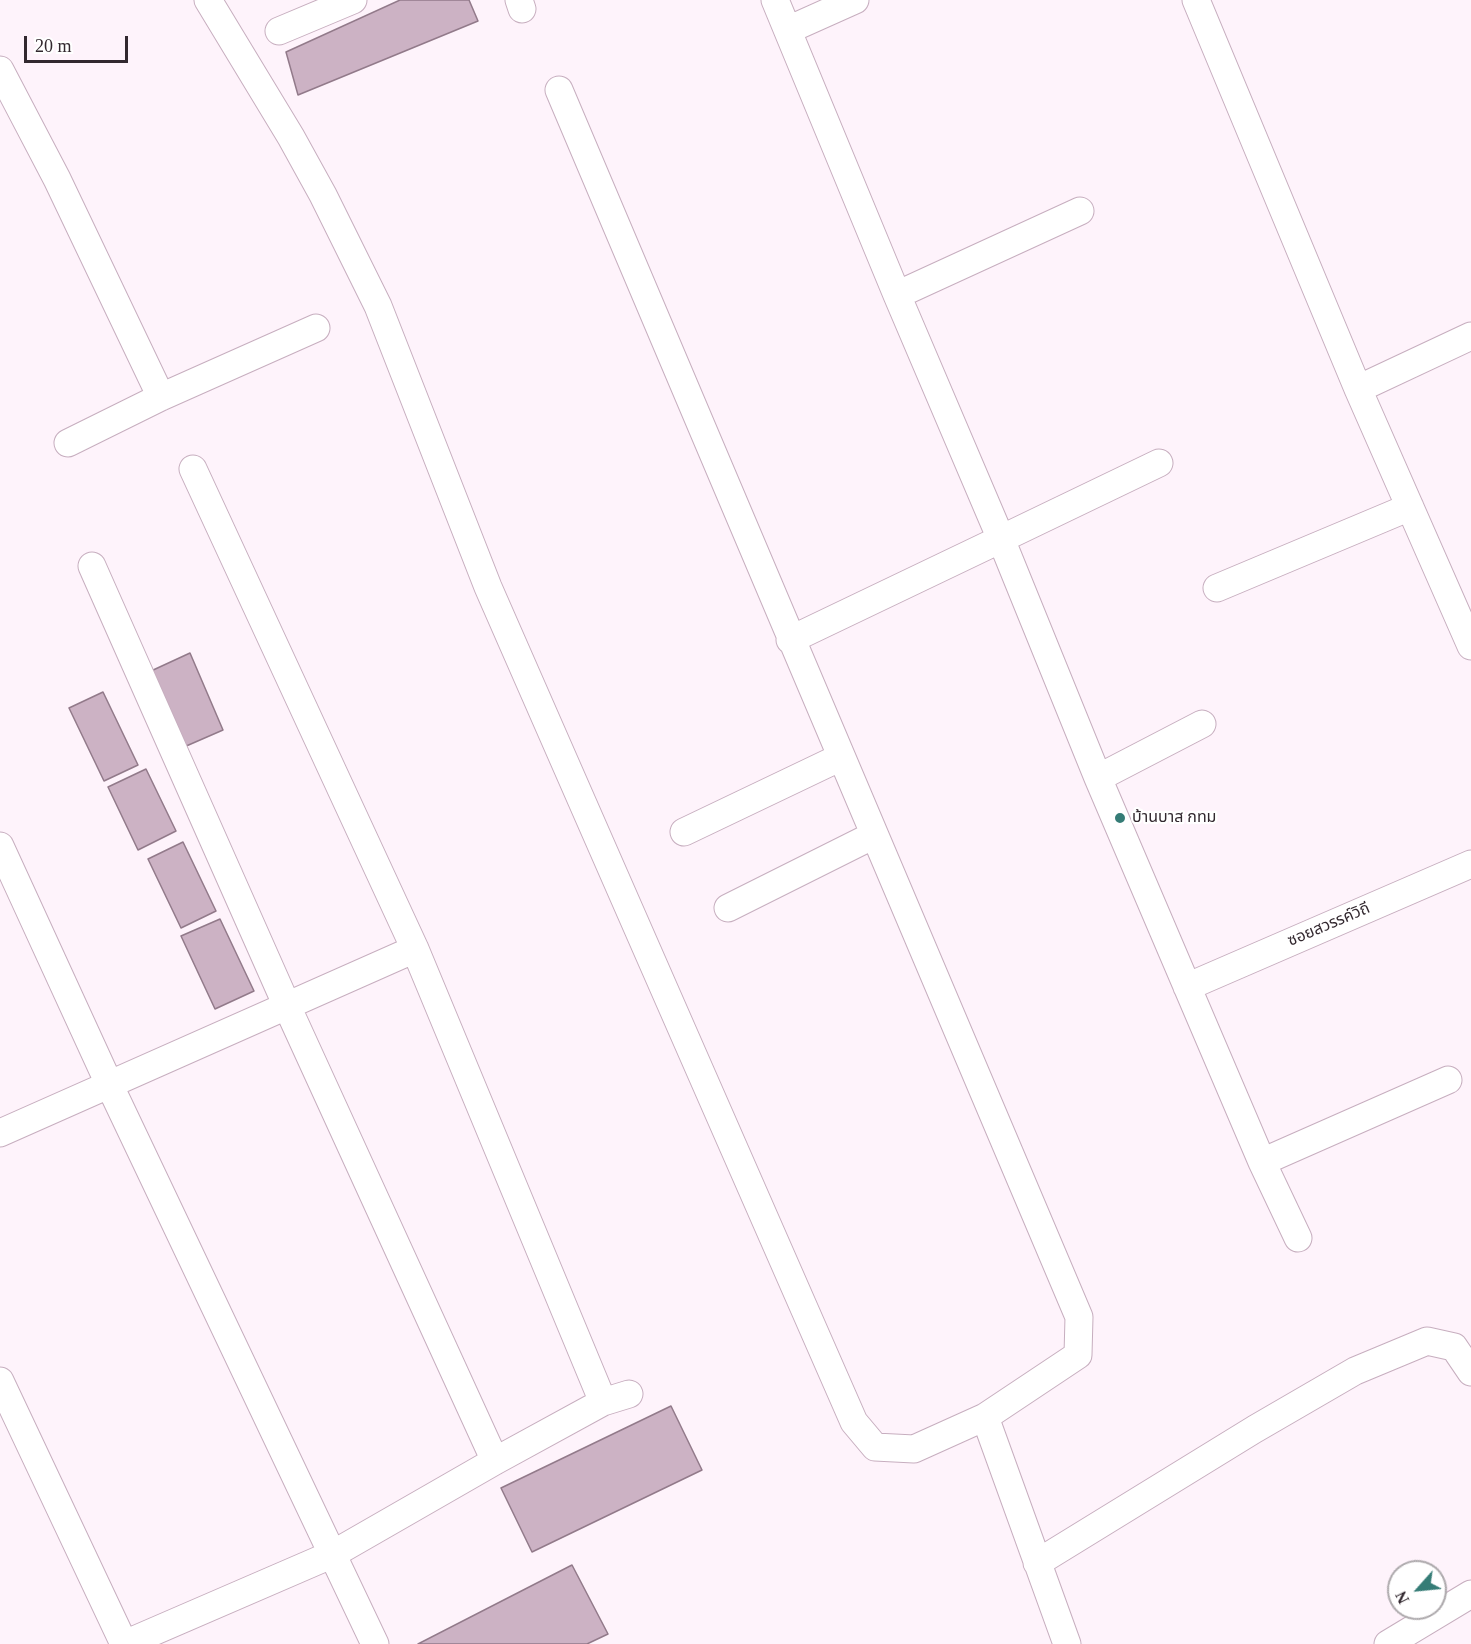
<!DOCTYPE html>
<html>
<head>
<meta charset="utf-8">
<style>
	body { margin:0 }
	#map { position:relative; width:1471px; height:1644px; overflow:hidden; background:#fef3fb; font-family:"Times New Roman",serif }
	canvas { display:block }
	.north { position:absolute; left:1387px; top:1560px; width:60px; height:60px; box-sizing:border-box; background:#fff; border:2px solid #ada9ac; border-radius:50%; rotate:243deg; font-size:16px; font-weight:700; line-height:24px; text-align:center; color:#32282f }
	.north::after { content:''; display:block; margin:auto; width:21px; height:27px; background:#357c76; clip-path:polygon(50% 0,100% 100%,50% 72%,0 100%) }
	.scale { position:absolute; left:24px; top:36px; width:104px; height:27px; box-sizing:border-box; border:3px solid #32282f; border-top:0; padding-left:8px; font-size:18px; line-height:21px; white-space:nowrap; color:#32282f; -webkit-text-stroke:4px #fff; paint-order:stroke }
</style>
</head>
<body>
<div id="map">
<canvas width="1471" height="1644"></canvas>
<div class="north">N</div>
<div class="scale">20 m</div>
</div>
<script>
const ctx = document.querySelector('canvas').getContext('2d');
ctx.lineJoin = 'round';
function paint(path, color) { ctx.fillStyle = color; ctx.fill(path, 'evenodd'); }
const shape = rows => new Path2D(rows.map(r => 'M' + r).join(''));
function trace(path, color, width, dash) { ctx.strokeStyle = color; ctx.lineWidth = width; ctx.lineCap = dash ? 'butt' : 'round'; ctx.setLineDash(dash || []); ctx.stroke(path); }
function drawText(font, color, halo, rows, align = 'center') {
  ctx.font = font + ' "Times New Roman","Noto Sans Thai",serif'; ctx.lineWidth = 4.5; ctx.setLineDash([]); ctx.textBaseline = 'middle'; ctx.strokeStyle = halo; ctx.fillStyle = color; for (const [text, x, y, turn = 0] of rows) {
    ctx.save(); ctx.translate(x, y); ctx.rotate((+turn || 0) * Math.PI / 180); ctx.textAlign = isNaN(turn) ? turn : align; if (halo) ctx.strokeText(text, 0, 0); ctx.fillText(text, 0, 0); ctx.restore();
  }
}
const building = shape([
	[400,0,469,0,478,21,298,95,286,52,400,0],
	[190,653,223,730,184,747,151,671,190,653],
	[103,692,138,765,104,781,69,708,103,692],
	[146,769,176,831,138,850,108,787,146,769],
	[183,842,216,911,181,928,148,859,183,842],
	[220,919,254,991,215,1009,181,936,220,919],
	[671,1406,702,1470,532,1552,501,1488,671,1406],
	[572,1565,608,1634,587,1644,418,1644,572,1565]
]);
paint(building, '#ccb2c4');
trace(building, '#927a8a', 1.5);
const minor = shape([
	[208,0,291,137,323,195,378,306,488,587,854,1422,875,1447,914,1449,985,1417,1078,1355,1079,1317,559,90],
	[519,0,522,9],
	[775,0,897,295,1001,539,790,640],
	[1196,0,1358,389,1471,646],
	[788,30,855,0],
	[279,31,353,0],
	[0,70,57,179,161,397],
	[897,295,1080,211],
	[1358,389,1471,336],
	[68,443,161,397,316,328],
	[1159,463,1001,539,1098,778,1262,1162,1298,1238],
	[193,469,415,949,603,1402],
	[92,566,287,1006,495,1461],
	[1217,588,1410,507],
	[1098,778,1202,724],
	[684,832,841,757],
	[0,846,110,1086,375,1644],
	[728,908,874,835],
	[1187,987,1471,864],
	[0,1133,415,949],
	[1262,1162,1448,1080],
	[0,1381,124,1644],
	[985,1417,1067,1644],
	[1037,1563,1255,1429,1355,1371,1427,1341,1454,1347,1471,1372],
	[125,1644,333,1554,495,1461,603,1402,629,1394],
	[1388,1644,1471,1594]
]);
trace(minor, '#c7aebf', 29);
trace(minor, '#fff', 27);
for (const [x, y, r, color] of [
	[1120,818,6,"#357c76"]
]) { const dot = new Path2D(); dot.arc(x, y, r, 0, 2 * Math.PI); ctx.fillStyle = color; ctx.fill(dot); trace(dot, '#fff', 2); }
drawText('16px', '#32282f', '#fff', [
	["บ้านบาส กทม",1132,818]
], 'left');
drawText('16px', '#32282f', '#fff', [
	["ซอยสวรรค์วิถี",1329,925,-23]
]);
</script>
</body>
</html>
